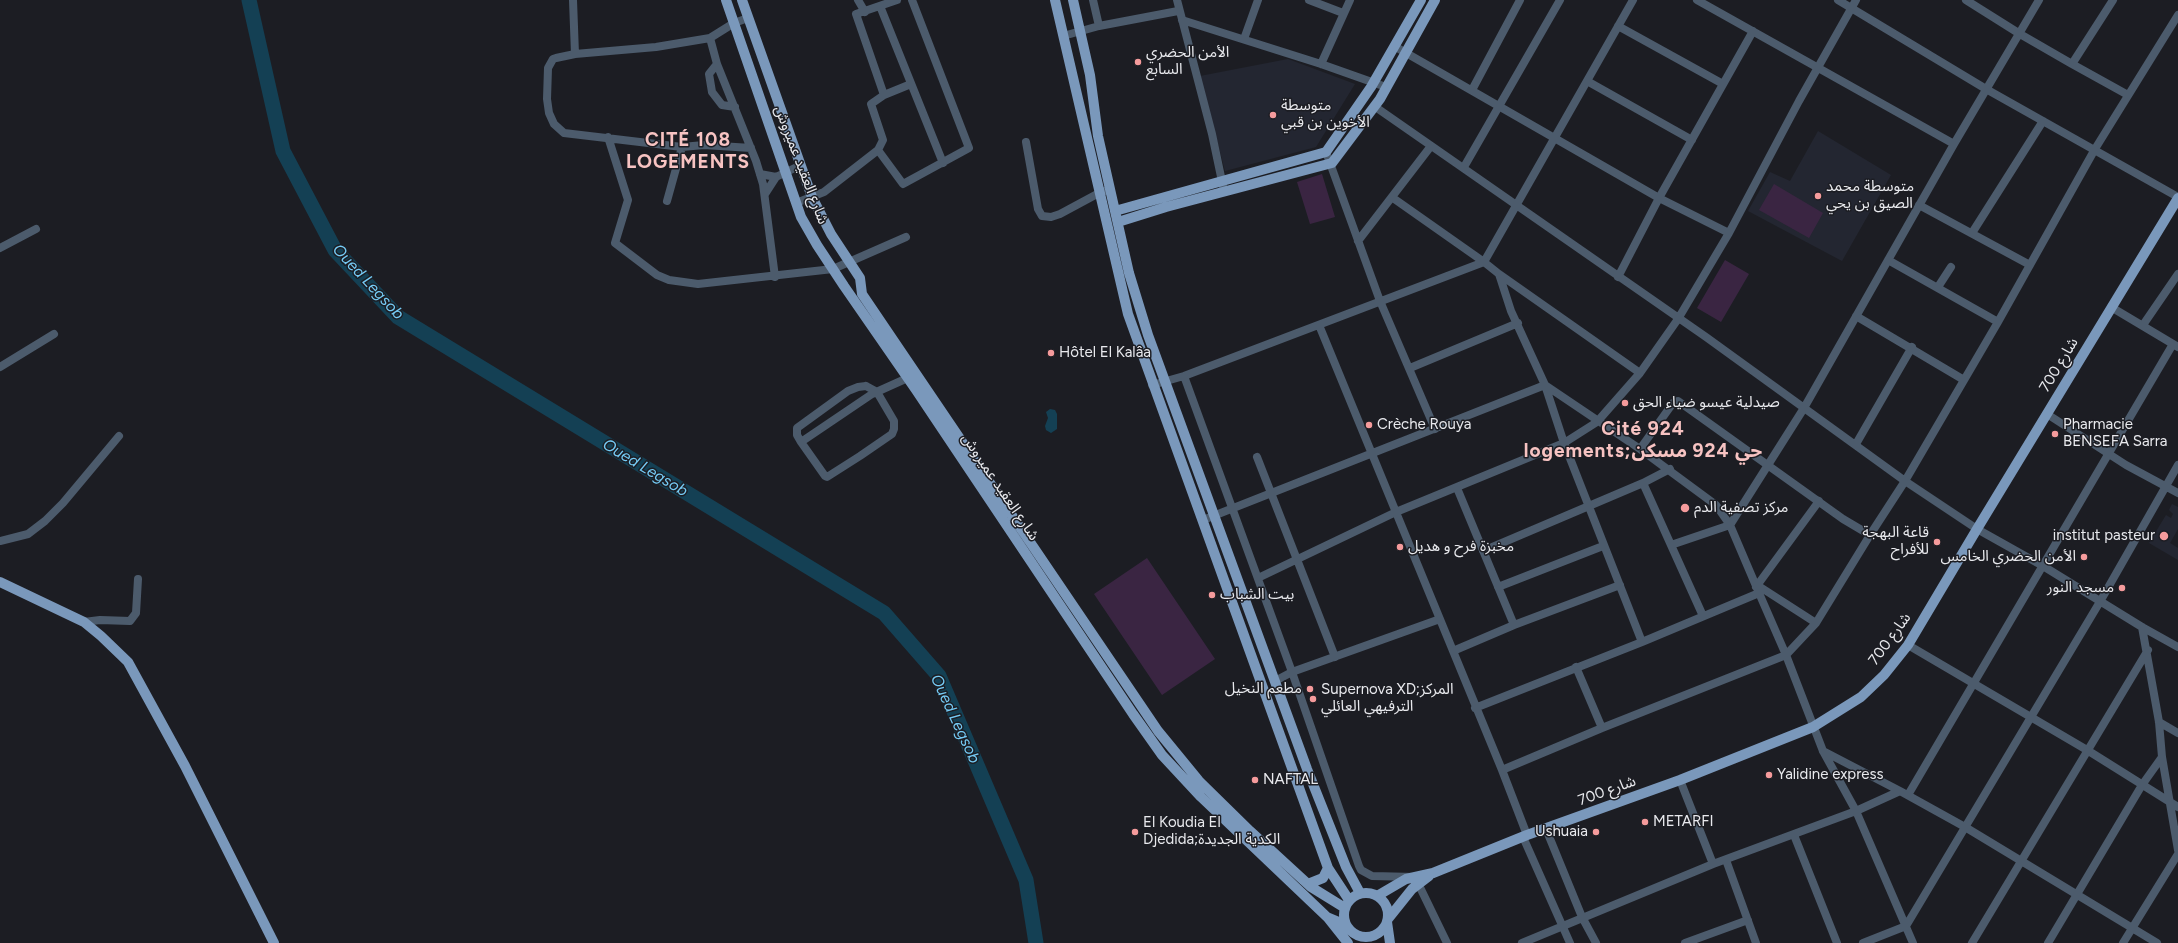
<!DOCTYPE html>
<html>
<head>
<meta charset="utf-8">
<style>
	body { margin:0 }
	canvas { display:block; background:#1c1d23 }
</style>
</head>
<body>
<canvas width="2178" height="943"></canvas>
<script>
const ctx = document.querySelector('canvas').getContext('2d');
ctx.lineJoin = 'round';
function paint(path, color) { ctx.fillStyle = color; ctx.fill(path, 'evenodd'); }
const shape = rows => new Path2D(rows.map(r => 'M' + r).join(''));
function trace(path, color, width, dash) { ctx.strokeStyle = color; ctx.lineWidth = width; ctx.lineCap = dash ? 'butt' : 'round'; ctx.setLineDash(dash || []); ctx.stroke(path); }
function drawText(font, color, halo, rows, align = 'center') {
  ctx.font = font + ' Figtree,"Noto Sans Arabic",sans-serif'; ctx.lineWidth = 3; ctx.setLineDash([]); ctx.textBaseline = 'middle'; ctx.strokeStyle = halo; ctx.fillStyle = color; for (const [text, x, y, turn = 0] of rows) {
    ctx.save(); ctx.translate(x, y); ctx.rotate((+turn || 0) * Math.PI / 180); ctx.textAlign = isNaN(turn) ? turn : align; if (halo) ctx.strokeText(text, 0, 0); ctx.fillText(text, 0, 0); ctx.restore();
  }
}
paint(shape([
	[1288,59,1355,84,1316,147,1225,171,1200,76],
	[1818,131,1891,175,1842,261,1748,211,1770,172,1790,181],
	[2172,504,2178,507,2178,529,2170,543,2178,548,2178,560,2149,543,2166,515,2171,518,2173,514,2169,510]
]), '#232631');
paint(shape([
	[1322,174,1335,217,1310,224,1297,182],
	[1774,184,1823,213,1809,238,1759,210],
	[1725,260,1749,274,1721,322,1697,308],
	[1147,558,1215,659,1162,695,1094,594]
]), '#3a2542');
paint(shape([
	[1050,409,1055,410,1057,414,1057,429,1051,433,1046,430,1045,426,1048,418,1046,412]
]), '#144054');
trace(shape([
	[249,0,283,151,335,250,398,317,884,613,939,676,1026,880,1036,943]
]), '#144054', 15);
trace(shape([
	[573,0,575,54,656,47,710,38,734,23,748,18],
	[858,0,865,12],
	[1093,0,1099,26],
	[1177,0,1212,134,1224,191],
	[1309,0,1343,13],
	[1633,0,1484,262,1499,274,1640,373],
	[1697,0,1954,144],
	[1838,0,1986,89,2178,197],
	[1966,0,2020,34,2072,64,2113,0],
	[880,6,943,163],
	[1182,20,1321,64,1386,87],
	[1618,26,1723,84],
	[1063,36,1099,26,1178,11],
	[710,38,717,64,756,161,763,184,775,277],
	[1244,39,1258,0],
	[1394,46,1659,198,1729,233],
	[575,54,556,58,553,59,548,68,547,99,549,113,554,124,564,133,682,147,704,145,751,148],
	[717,64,709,74,712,92,722,105,735,107],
	[1321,64,1350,0],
	[2072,64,2128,95],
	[1587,81,1692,140],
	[911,84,884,95,871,104,883,140,878,150,903,184,969,148,912,0],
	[1472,90,1520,0],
	[884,95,856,14,897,0],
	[1374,106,1706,337,1905,481,1998,322,2095,149,2178,15],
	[608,137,628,200,615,243,657,275,669,280,698,284,833,269,906,237],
	[1026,142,1038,209,1042,216,1051,217,1060,214,1099,193,1110,189],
	[1326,152,1380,301,1435,429],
	[1464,167,1560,0],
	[760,174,776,177,801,165],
	[765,194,776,177],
	[1393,198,1484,262],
	[667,201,682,147],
	[796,203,824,192,878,150],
	[1919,205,2030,265],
	[1972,233,2043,121],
	[1358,241,1431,146],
	[0,248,36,229],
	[1888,260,1998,322],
	[1618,277,1659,198,1753,31],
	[1938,287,1951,267],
	[2111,307,2178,347],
	[1856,316,1964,380],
	[1319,325,1502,770,1527,835],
	[2143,325,2178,274],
	[0,367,54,334],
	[1410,368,1518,323],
	[1184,376,1292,672,1359,866,1361,870,1372,876,1415,877,1447,943],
	[1152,385,1184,376,1484,262],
	[866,386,877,392,894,421,894,429,892,434,860,456,827,477,825,476,801,442,797,435,797,428,848,391,858,387,866,386],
	[2047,414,2126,465,2178,493],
	[801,442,872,394,912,376],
	[1856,444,1912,347],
	[1640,449,1673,403,1678,401,1843,519,1870,535,1905,481,1977,529,2043,566,2142,627,2178,647],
	[1257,457,1335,657],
	[1670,469,1643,483,1703,616],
	[1457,488,1514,625],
	[1203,520,1545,385,1640,449,1716,505,1730,525,1759,593,1642,642,1564,443,1545,385,1511,311,1499,274],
	[0,541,28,534,45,521,63,503,119,436],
	[1671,545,1730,525,1804,408,1954,144,2039,0],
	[1483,551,1643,483],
	[1258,578,1396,512,1564,443,1597,422,1640,373,1678,319,1729,233,1799,101,1856,0],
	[1757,585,1816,623],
	[1498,587,1603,546],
	[1756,587,1819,501],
	[1759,593,1786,655,1823,751,1856,811,1913,943],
	[84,622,100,620,130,621,136,613,138,579],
	[1908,645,2087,750,2178,807],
	[1453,651,1514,625,1620,585],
	[1576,667,1602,728],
	[1275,681,1292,672,1440,619],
	[1475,708,1642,642],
	[2159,722,2178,733],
	[1823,751,1900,791],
	[2162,757,2178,850],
	[1502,770,1602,728,1786,655,1816,623,1870,535],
	[1680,780,1713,864],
	[1908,795,2173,344],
	[1546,829,1582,917,1596,943],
	[1794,835,1837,943],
	[1523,837,1570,943],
	[1726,860,1756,943],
	[1522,943,1713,864,1856,811,1900,791,1965,827,2157,943],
	[1685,943,1748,920],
	[1863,943,1906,926,2101,600,2178,465],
	[1972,943,2148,650],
	[2048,943,2142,785,2162,757,2159,722,2142,627],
	[2123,943,2178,854]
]), '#4c5b6c', 8);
trace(shape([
	[726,0,801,217,817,245,844,286,916,390,1133,714,1162,755,1201,797,1327,917,1346,925],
	[742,0,812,197,831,234,860,278,862,294,1158,731,1199,781,1250,831,1311,887,1345,908],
	[1055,0,1128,314,1328,868,1349,900],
	[1073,0,1090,75,1098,136,1129,273,1148,335,1307,769,1346,867,1360,893],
	[1115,211,1326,152,1371,87,1421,0],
	[1118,222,1166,207,1332,163,1380,99,1435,0],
	[0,582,84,622,101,636,128,662,185,766,274,943],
	[1308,884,1323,878,1328,868],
	'1344 915a22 22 0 1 1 44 0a22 22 0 1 1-44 0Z',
	[1377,896,1406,879,1433,873,1527,835,1680,780,1813,727,1861,697,1884,675,1908,645,1977,529,2178,198],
	[1328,918,1348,943],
	[1388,919,1412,889,1429,876],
	[1387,922,1390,943]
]), '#7a98bb', 10);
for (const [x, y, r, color] of [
	[1138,62,4,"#f59b9c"],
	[1273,115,4,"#f59b9c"],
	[1818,196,4,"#f59b9c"],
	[1051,353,4,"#f59b9c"],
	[1625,403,4,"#f59b9c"],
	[1369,425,4,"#f59b9c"],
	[2055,434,4,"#f59b9c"],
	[1685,508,5,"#f59b9c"],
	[2164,536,5,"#f59b9c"],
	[1937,542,4,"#f59b9c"],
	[1400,547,4,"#f59b9c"],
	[2084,557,4,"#f59b9c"],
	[2122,588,4,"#f59b9c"],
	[1212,595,4,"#f59b9c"],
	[1310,689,4,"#f59b9c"],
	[1313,699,4,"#f59b9c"],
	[1769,775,4,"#f59b9c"],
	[1255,780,4,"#f59b9c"],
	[1645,822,4,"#f59b9c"],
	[1135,832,4,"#f59b9c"],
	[1596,832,4,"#f59b9c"]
]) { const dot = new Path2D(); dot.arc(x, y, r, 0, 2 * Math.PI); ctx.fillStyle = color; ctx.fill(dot); trace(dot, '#1c1d23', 1.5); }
drawText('15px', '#e8e9ed', '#1c1d23', [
	["الأمن الحضري",1146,53],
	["السابع",1146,70],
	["متوسطة",1281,106],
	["الأخوين بن قبي",1281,123],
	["متوسطة محمد",1826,187],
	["الصيق بن يحي",1826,204],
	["Hôtel El Kalâa",1059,353],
	["صيدلية عيسو ضياء الحق",1633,403],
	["Crèche Rouya",1377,425],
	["Pharmacie",2063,425],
	["BENSEFA Sarra",2063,442],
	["مركز تصفية الدم",1694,508],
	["قاعة البهجة",1929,533,"right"],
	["للأفراح",1929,550,"right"],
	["institut pasteur",2155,536,"right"],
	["مخبزة فرح و هديل",1408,547],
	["الأمن الحضري الخامس",2076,557,"right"],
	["مسجد النور",2114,588,"right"],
	["بيت الشباب",1220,595],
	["مطعم النخيل",1302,689,"right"],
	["Supernova XD;المركز",1321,690],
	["الترفيهي العائلي",1321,707],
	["Yalidine express",1777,775],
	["NAFTAL",1263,780],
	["METARFI",1653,822],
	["El Koudia El",1143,823],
	["Djedida;الكدية الجديدة",1143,840],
	["Ushuaia",1588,832,"right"]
], 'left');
drawText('15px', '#e8e9ed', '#1c1d23', [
	["شارع العقيد عميروش",801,165,69],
	["شارع 700",2059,365,-59],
	["شارع العقيد عميروش",1000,487,56],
	["شارع 700",1890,639,-54],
	["شارع 700",1607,791,-20]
]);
drawText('italic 16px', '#75cbf5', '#1c1d23', [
	["Oued Legsob",368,282,47],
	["Oued Legsob",645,468,31],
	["Oued Legsob",955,719,65]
]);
ctx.letterSpacing = '1px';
drawText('bold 19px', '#f7c3c2', '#1c1d23', [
	["CITÉ 108",688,140],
	["LOGEMENTS",688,162],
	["Cité 924",1643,429],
	["logements;حي 924 مسكن",1643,451]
]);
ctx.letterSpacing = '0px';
</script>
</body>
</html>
